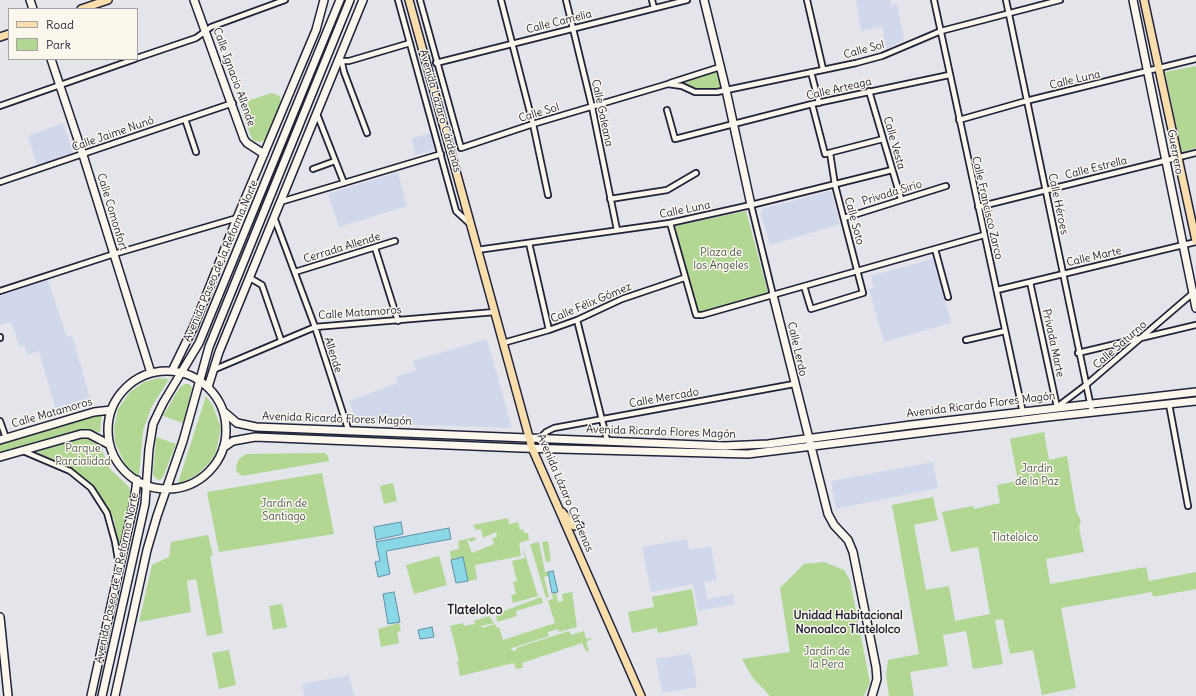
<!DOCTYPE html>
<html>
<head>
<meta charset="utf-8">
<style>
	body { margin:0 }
	#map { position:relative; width:1196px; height:696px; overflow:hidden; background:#e3e5eb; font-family:Delius,sans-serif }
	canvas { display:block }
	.legend { position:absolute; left:8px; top:8px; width:130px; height:52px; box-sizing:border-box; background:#fbf7ec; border:1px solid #a4a2a5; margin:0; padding:5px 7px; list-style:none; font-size:12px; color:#22223b }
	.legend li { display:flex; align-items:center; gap:8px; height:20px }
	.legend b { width:20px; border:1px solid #a4a2a5 }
</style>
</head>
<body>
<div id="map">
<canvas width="1196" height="696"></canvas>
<ul class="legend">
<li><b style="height:5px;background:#f9ddab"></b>Road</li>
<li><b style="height:11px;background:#b1d793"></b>Park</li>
</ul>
</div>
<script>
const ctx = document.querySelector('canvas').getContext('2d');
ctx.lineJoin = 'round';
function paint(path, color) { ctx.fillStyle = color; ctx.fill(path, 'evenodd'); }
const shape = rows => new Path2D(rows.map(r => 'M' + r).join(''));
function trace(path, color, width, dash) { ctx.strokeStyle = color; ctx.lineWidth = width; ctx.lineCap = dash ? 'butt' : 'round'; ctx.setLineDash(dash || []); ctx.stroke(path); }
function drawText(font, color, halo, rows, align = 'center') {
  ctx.font = font + ' Delius,sans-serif'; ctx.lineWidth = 3; ctx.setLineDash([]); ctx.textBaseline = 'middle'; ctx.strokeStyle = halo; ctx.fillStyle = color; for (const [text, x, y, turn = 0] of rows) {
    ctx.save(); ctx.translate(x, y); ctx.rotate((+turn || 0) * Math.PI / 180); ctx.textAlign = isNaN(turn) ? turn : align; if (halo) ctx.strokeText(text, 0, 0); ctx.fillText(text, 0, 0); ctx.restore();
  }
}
paint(shape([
	[856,0,890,0,891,5,897,4,904,40,886,49,882,26,861,31],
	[63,123,74,155,38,167,28,136],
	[431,133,435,150,415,155,412,138],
	[398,172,407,206,339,227,328,194],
	[829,191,832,193,840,224,770,245,761,214,762,209],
	[935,258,951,323,884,342,869,289,874,288,871,276],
	[48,280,67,337,72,336,92,404,57,414,39,351,28,355,24,345,20,347,11,322,0,325,0,295],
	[487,339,512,428,356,423,349,401,398,383,396,377,416,370,413,361],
	[933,462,938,488,836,509,831,481],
	[687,539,689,550,711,546,717,580,704,582,707,599,733,594,735,604,698,611,693,584,651,592,642,547],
	[691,653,697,687,662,693,656,659],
	[349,675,354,696,304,696,302,684]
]), '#d2d8eb');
paint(shape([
	[1196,66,1196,148,1182,152,1165,72],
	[718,70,722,90,696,91,679,81],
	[272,93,280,96,281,104,266,139,260,142,255,141,252,139,243,115,244,107,250,100],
	[746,211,768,293,698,313,675,226],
	[158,378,169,379,151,408,143,431,139,475,136,475,125,464,115,442,114,428,118,409,130,392,144,382],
	[185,384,189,384,192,388,183,423,163,416,180,387],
	[206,396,213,406,221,428,216,452,209,463,198,474,187,480,178,483],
	[102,413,100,432,79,430,0,452,0,444],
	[1044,432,1049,460,1067,456,1076,511,1081,521,1079,527,1084,552,1046,559,1050,584,1146,567,1149,581,1196,572,1196,589,1153,597,1152,592,1061,608,1076,688,1042,695,1033,650,1010,654,1003,619,995,620,1003,664,973,669,966,631,943,635,948,666,910,672,914,696,889,696,886,675,888,660,919,654,892,505,933,497,938,520,914,525,926,590,949,586,955,621,990,614,978,547,951,552,942,512,973,506,974,509,1000,503,997,485,1018,481,1010,439],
	[85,437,100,446,110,469,129,487,131,498,119,548,114,519,92,485,75,471,33,450],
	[156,437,176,444,163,477,160,480,156,479,153,475],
	[325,453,328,456,329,461,242,476,237,472,236,466,239,459,246,454],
	[322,473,334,534,219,552,207,492],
	[393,483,397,501,384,504,380,486],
	[508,518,509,524,518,522,520,530,523,529,524,533,528,533,529,540,519,543,521,556,475,565,477,579,468,581,463,557,451,560,450,551,459,549,458,541,475,537,476,540,470,542,469,540,467,540,472,553,494,544,492,538,497,537,496,532,483,538,481,529,476,530,473,525],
	[208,535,213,555,210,556,223,633,207,636,196,579,187,581,191,612,139,622,152,565,169,557,171,542],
	[548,541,551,561,546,562,542,542],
	[539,542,545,572,548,572,548,576,544,577,549,597,546,598,530,544],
	[522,545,538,596,513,603,511,595,516,594,513,582,517,581,512,561,525,558],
	[439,556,447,585,414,594,406,565],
	[824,562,844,570,850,580,870,683,864,696,770,696,752,677,742,659,790,652,780,588,804,564],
	[692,589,698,625,658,633,657,628,632,633,628,612,654,607,652,597],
	[572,592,577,627,559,632,558,629,548,632,549,636,509,649,512,649,513,651,517,650,516,648,569,631,571,635,584,631,586,639,593,638,586,642,589,651,586,651,582,643,522,663,523,668,516,669,514,663,460,676,457,661,459,661,450,626,463,623,464,626,475,624,474,621,489,616,494,623,481,626,482,628,495,624,497,628,499,627,503,640,555,623,548,601,553,599,552,594,556,593,558,602,563,601,562,594],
	[541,597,543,603,516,611,517,616,497,622,496,614],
	[282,604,287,627,273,630,269,606],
	[399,623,401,631,397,632,399,643,381,647,378,629],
	[229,650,236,685,219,689,212,653]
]), '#b1d793');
const water = shape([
	[401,522,403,534,376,540,374,527,401,522],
	[449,528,451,539,386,551,390,574,378,577,375,562,380,561,376,542,449,528],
	[463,557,468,581,456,583,451,560,463,557],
	[553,571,558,592,552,593,548,572,553,571],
	[394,592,400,622,388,624,383,594,394,592],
	[432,627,434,637,420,639,418,630,432,627]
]);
paint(water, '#89d7e7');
trace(water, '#608fa2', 1);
const street = shape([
	[398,0,456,211,469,223],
	[420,0,461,148,533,124,668,84,682,86,695,92,717,92,856,63,882,56,941,31,1060,0],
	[501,0,533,124,548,195],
	[566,0,592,107,617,230],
	[652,0,654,8],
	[807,0,823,69],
	[934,0,1023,413],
	[1006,0,1092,412],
	[137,58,196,38,211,27,285,0],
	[340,61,349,61,410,43],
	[342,63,344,72,367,133],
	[436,63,687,0],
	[811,72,819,103],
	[670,83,720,67],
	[869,91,901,199],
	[812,104,825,154,883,139],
	[0,106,135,59],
	[667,110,675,139,812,104,949,75],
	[317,114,344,183],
	[185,119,196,152],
	[959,120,1026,101,1196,59],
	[313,169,335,161],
	[0,182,233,103],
	[610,199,667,190,696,173],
	[280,202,441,154],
	[751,205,773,295],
	[978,207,1196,153],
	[274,217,315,327,349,432],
	[844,218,946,186],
	[670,223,696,315,702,315,984,235],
	[529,243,549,330],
	[375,248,398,321],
	[935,249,948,297],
	[477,250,670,223,751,205,892,170],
	[295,272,395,241],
	[250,278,262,285,281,340],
	[1030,282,1057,407,1086,385,1193,293],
	[804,286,811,309,863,293,835,185,830,153],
	[997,290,1196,242],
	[0,291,114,254,237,218],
	[577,320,607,440],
	[0,338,0,337],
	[966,340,1005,331],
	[503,343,549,330,577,320,622,299,684,278],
	[1078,353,1196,325],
	[213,370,315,327,495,312],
	[1169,404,1188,506],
	[0,421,6,438],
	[540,438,546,432,554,428,794,384],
	[23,451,70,471,91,488,107,513,115,542,119,565]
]);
const secondary = shape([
	[30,0,33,9],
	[194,0,244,139,247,143,264,154],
	[704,0,726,90,751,205],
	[1133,0,1196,308],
	[51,59,83,155,151,373],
	[773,295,828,514,834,525,848,540,853,552,876,667,877,679,872,696],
	[172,371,194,326,237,218,316,30,324,0],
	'108 430a59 59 0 1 1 118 0a59 59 0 1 1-118 0Z',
	[208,387,219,352,363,0],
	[223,411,237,423,256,427,725,446,768,444,911,425,1196,392],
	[0,440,94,412,111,410],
	[223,448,233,441,255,437,521,448,748,454,1048,417,1196,401],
	[0,457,81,434,89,434,110,445],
	[0,617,8,696],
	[91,696,134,502,137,480],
	[102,696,145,504,149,449,153,424,163,403,199,343,340,0],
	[115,696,147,550,157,516,183,441,209,347,350,0]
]);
const primary = shape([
	[409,0,532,448,641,696],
	[1144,0,1196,241],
	[81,9,108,0],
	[0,37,9,34],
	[562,512,574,526,580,526]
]);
trace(street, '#22223b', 8);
trace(secondary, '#22223b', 10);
trace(primary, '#22223b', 10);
trace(street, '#fbf7ec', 4.5);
trace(secondary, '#fbf7ec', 7);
trace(primary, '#f9ddab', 7);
drawText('11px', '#22223b', '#fbf7ec', [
	["Calle Camelia",559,22,-14],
	["Calle Sol",864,50,-15],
	["Calle Ignacio Allende",234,77,70],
	["Calle Luna",1075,80,-13],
	["Calle Arteaga",839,89,-13],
	["Avenida Lázaro Cárdenas",440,111,74],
	["Calle Sol",539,113,-17],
	["Calle Galeana",602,113,78],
	["Calle Jaime Nunó",113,134,-19],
	["Calle Vesta",894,143,74],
	["Guerrero",1175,152,79],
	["Calle Estrella",1096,168,-14],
	["Privada Sirio",892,193,-17],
	["Calle Héroes",1058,204,78],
	["Calle Francisco Zarco",987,208,77],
	["Calle Luna",685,210,-11],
	["Calle Comonfort",112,212,73],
	["Calle Soto",854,221,75],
	["Cerrada Allende",342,248,-17],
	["Calle Marte",1094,257,-13],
	["Avenida Paseo de la Reforma Norte",221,261,-67],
	["Calle Félix Gómez",591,303,-23],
	["Calle Matamoros",360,313,-4],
	["Privada Marte",1053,343,78],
	["Calle Saturno",1120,345,-41],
	["Calle Lerdo",797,349,77],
	["Allende",333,355,72],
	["Calle Mercado",664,398,-10],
	["Avenida Ricardo Flores Magón",981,405,-7],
	["Calle Matamoros",52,413,-16],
	["Avenida Ricardo Flores Magón",337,419,2],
	["Avenida Ricardo Flores Magón",661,432,2],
	["Avenida Lázaro Cárdenas",565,493,67],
	["Avenida Paseo de la Reforma Norte",117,578,-78]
]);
drawText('11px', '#4d5855', '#fbf7ec', [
	["Plaza de",721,253],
	["los Angeles",721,266],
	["Parque",83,449],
	["Parcialidad",83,462],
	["Jardín",1037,469],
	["de la Paz",1037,482],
	["Jardin de",284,504],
	["Santiago",284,517],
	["Tlatelolco",1015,538],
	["Jardín de",827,652],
	["la Pera",827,665]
]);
drawText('bold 12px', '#22223b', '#fbf7ec', [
	["Unidad Habitacional",848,616],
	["Nonoalco Tlatelolco",848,630]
]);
drawText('bold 13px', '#22223b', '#fbf7ec', [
	["Tlatelolco",475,610]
]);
</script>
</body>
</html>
